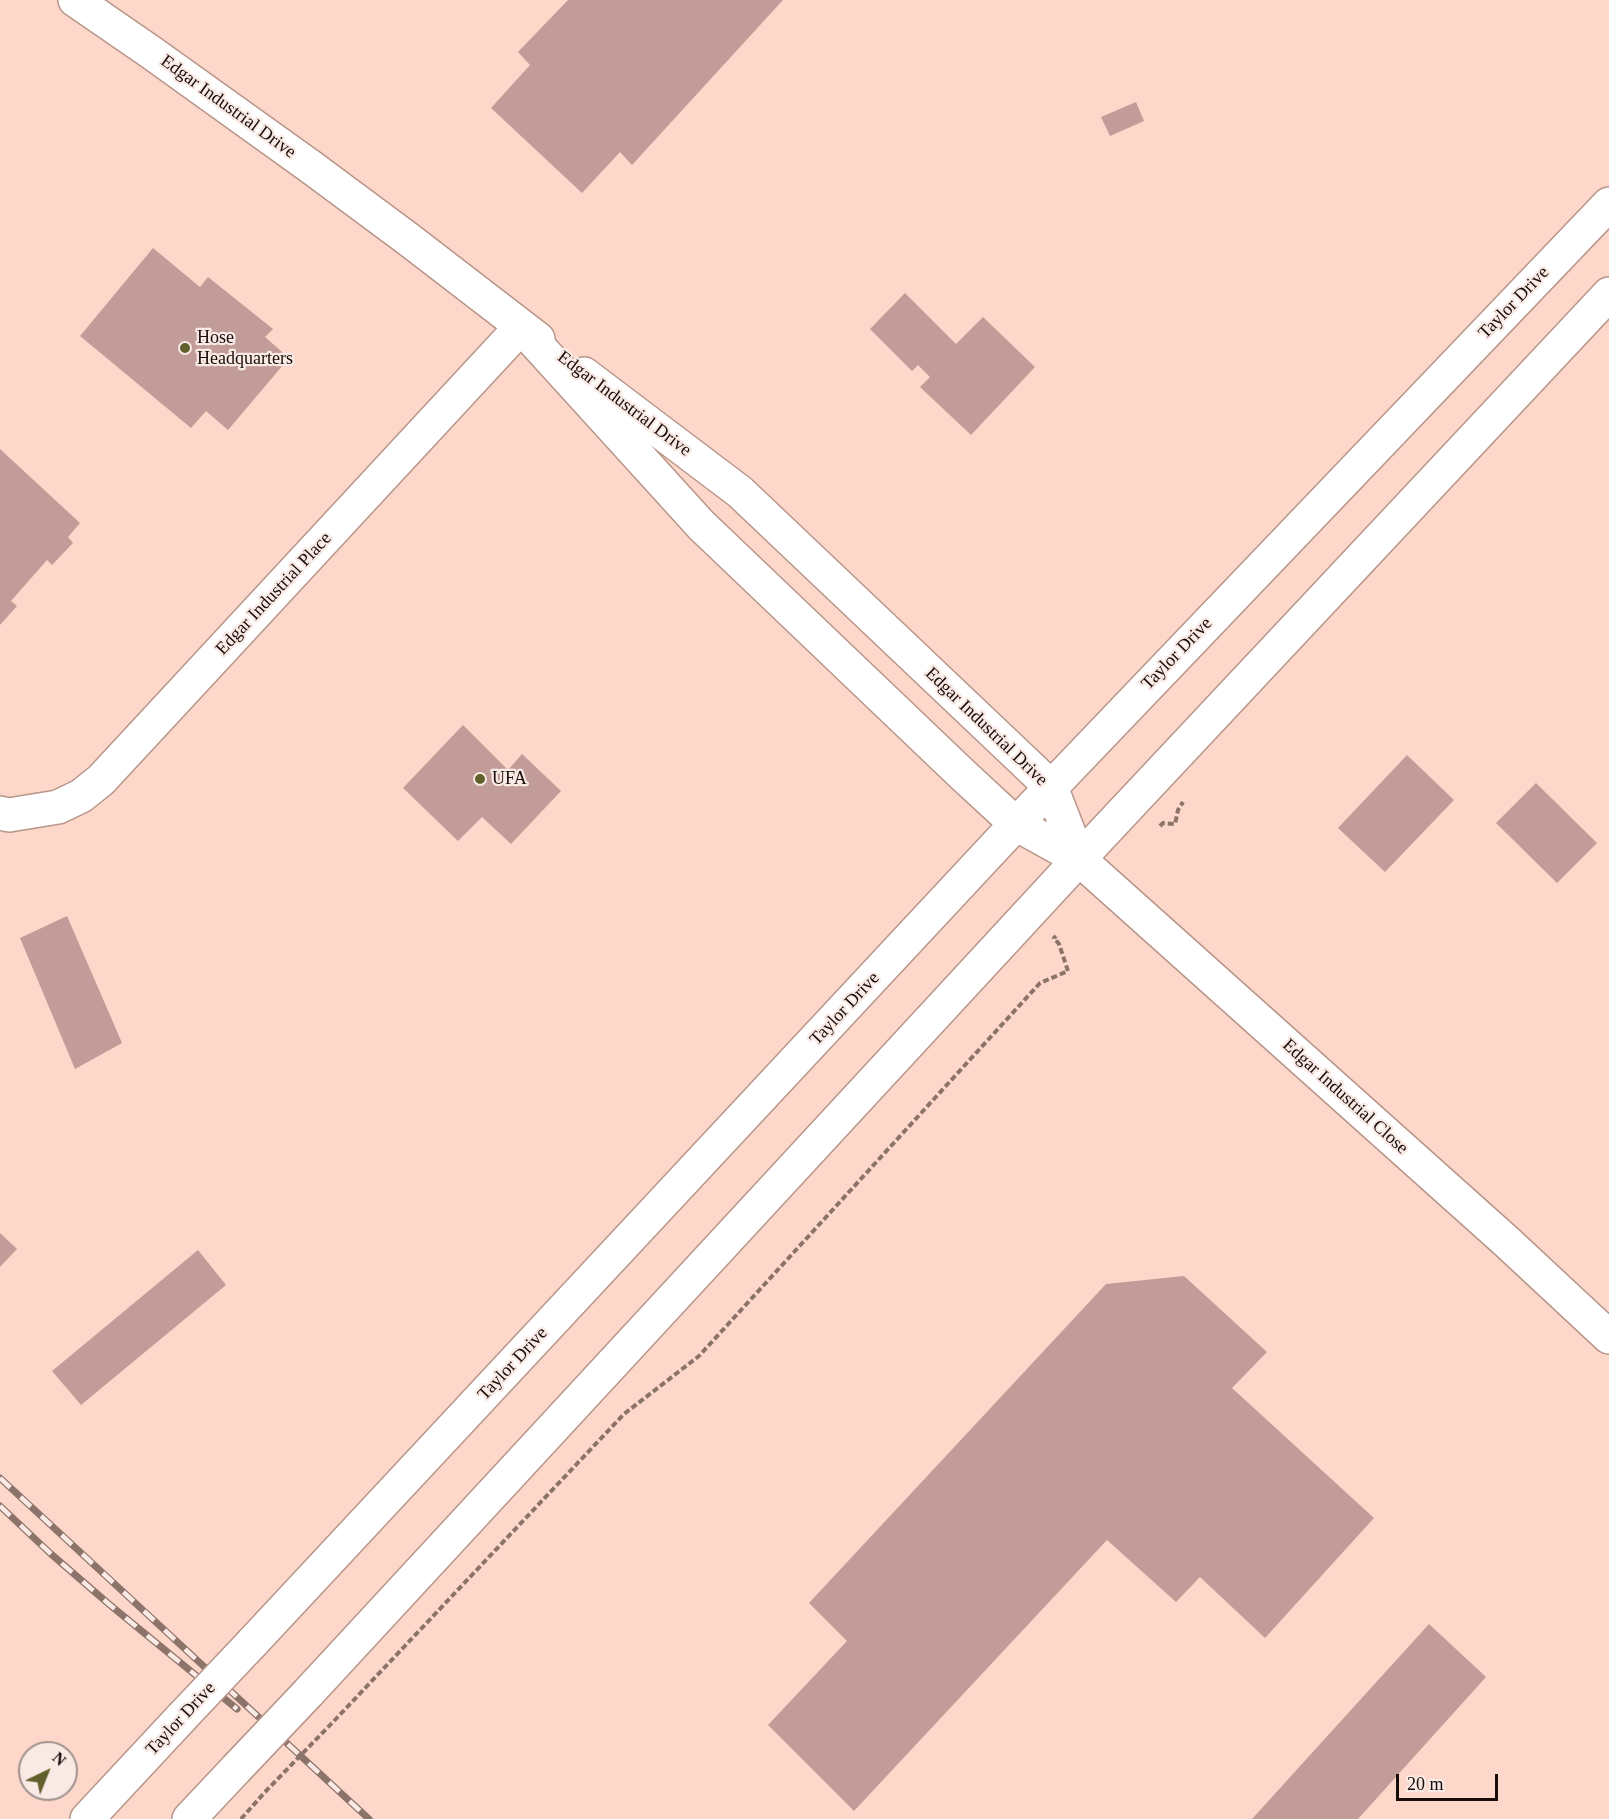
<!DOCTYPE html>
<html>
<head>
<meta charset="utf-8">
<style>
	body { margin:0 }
	#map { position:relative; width:1609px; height:1819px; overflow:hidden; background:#fdd7ca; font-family:"Times New Roman",serif }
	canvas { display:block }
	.north { position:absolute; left:18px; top:1741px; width:60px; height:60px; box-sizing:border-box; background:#faeae5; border:2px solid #a0918d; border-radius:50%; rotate:43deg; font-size:16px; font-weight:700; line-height:24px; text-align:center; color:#180c08 }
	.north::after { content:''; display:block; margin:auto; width:21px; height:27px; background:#615f2b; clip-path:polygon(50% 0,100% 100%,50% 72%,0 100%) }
	.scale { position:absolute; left:1396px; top:1774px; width:102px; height:27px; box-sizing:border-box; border:3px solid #180c08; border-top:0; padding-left:8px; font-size:18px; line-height:21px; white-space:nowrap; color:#180c08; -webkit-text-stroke:4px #faeae5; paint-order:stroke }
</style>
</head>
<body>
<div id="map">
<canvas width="1609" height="1819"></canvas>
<div class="north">N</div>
<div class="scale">20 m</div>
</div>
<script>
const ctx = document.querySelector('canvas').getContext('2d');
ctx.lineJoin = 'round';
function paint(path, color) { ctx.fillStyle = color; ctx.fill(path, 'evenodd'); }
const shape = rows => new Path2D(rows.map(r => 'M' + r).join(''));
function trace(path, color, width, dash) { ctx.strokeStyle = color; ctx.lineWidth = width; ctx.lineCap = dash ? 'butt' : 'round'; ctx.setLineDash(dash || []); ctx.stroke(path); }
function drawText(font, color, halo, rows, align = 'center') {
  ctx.font = font + ' "Times New Roman",serif'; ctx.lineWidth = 4.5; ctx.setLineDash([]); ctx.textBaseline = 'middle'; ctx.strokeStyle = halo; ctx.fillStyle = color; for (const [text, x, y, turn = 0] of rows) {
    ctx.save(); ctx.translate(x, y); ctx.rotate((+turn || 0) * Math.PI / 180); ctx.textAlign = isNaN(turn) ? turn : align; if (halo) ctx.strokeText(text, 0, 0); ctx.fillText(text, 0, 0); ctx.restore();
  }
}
paint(shape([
	[568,0,783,0,632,165,620,152,582,193,491,108,530,65,518,52],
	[1136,102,1144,121,1110,136,1101,117],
	[153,248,200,287,208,277,273,329,265,337,289,358,228,430,206,411,191,428,80,336],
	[905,293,956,344,983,317,1035,367,971,435,920,387,930,377,918,365,912,371,870,329],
	[0,449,80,523,68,537,73,543,52,565,47,560,11,601,17,606,0,625],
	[463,725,508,770,522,754,561,791,511,844,482,817,458,841,403,788],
	[1407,755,1454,800,1385,872,1338,828],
	[1536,783,1597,843,1557,883,1496,823],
	[67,916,122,1043,75,1069,20,938],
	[0,1233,17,1249,0,1267],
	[198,1250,226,1285,81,1405,52,1371],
	[1184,1276,1267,1352,1232,1388,1374,1518,1265,1638,1200,1577,1176,1602,1107,1540,854,1811,768,1725,847,1641,809,1603,1106,1284],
	[1429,1624,1486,1677,1358,1819,1252,1819]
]), '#c29c98');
const minor = shape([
	[75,0,152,53,311,167,408,239,538,339],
	[521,327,701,525,963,775,1016,824,1079,859,1507,1242,1609,1337],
	[584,374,740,492,1051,787,1079,859],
	[0,813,9,815,58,807,81,796,101,780,521,327]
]);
const major = shape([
	[252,1643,1016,824,1609,204],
	[308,1693,1079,859,1609,294],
	[87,1819,182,1717],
	[189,1819,236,1769]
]);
trace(minor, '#b89589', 36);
trace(major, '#b89589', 36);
trace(shape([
	[1160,826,1163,823,1175,824,1178,810,1183,802],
	[334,1721,624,1414,699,1356,1040,983,1068,971,1059,944,1054,938,1056,936],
	[241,1819,265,1792]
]), '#8c736a', 4, [6, 3]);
trace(minor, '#fff', 33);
trace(major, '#fff', 33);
const rail = shape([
	[0,1478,369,1819],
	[0,1506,51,1554,110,1605,237,1709]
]);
trace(rail, '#8d746b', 7);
trace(rail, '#faeae5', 4.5, [14]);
const majorBridge = shape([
	[182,1717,252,1643],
	[236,1769,308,1693]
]);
trace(majorBridge, '#b89589', 36, []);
trace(shape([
	[265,1792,334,1721]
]), '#8c736a', 4, [6, 3]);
trace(majorBridge, '#fff', 33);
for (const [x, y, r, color] of [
	[185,348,6,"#615f2b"],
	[480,779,6,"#615f2b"]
]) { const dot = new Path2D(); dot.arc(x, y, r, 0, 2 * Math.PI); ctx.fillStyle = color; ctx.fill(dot); trace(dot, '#faeae5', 2); }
drawText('18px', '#180c08', '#faeae5', [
	["Edgar Industrial Drive",228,107,36],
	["Taylor Drive",1514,303,-46],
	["Edgar Industrial Drive",624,404,37],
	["Edgar Industrial Place",274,594,-47],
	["Taylor Drive",1177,654,-46],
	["Edgar Industrial Drive",986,727,44],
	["Taylor Drive",845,1009,-47],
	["Edgar Industrial Close",1345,1097,42],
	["Taylor Drive",513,1364,-47],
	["Taylor Drive",181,1719,-47]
]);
drawText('18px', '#180c08', '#faeae5', [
	["Hose",197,338],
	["Headquarters",197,359],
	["UFA",492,779]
], 'left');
</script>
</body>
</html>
